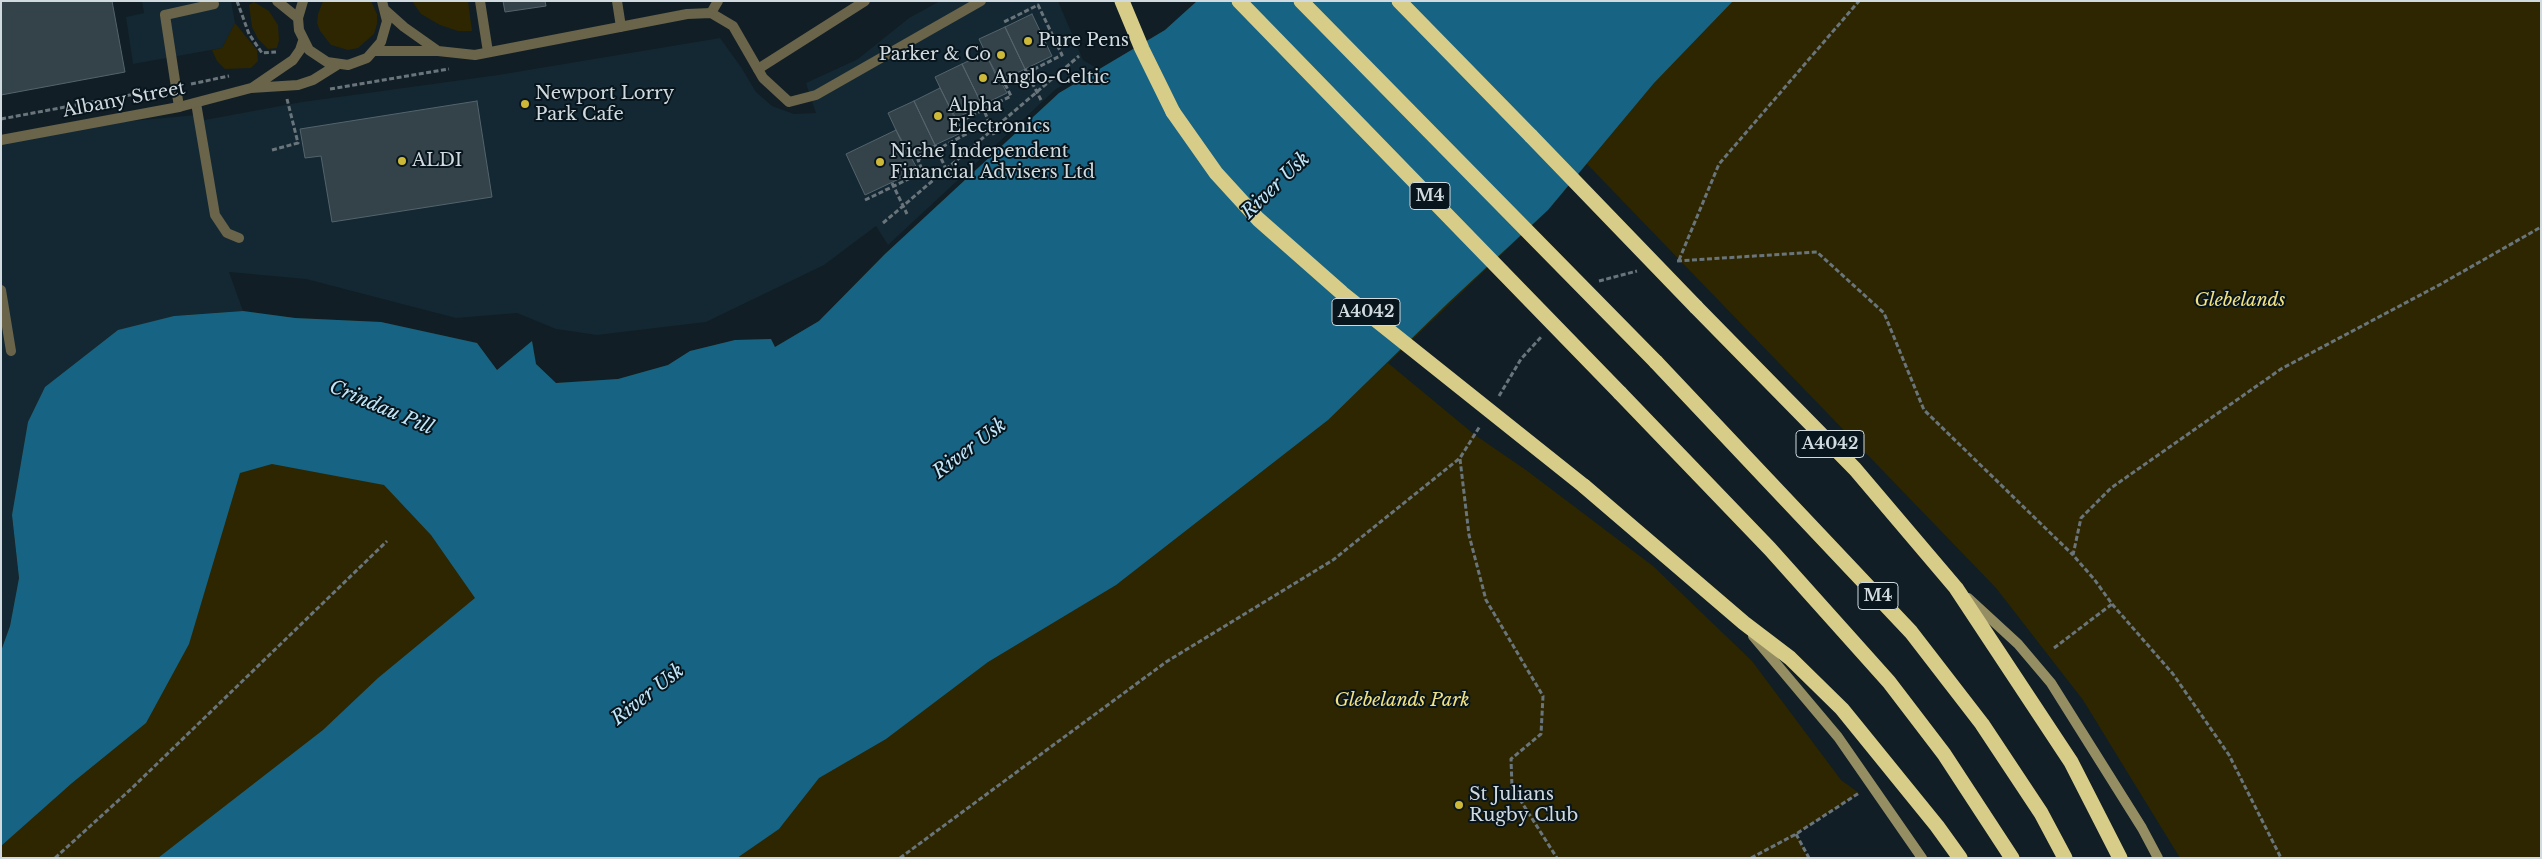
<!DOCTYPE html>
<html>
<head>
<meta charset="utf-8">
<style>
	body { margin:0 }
	#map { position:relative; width:2542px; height:859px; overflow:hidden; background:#111e25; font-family:"Libre Baskerville",serif }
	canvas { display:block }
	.frame { position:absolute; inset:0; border:2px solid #d1dadf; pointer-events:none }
</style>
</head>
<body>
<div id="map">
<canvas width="2542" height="859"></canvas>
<div class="frame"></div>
</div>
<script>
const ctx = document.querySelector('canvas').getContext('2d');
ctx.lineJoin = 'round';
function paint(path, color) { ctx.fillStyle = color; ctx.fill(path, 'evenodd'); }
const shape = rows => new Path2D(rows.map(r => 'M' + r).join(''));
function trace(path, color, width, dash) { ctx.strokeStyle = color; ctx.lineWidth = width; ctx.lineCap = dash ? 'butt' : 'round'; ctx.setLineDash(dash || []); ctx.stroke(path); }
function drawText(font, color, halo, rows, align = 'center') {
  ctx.font = font + ' "Libre Baskerville",serif'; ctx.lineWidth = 4; ctx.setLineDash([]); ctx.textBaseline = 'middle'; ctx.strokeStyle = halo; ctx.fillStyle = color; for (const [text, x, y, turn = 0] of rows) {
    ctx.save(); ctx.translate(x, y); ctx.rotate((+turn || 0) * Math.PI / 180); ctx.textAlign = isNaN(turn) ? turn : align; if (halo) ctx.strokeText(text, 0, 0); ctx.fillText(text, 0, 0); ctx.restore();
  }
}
paint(shape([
	[142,1,231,1,235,23,222,48,133,64,126,17,144,13],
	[940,1,1058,1,1083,60,1095,67,1056,89,888,245,876,226,824,265,706,322,597,335,556,329,517,313,456,318,306,279,229,272,243,311,174,316,12,515,19,578,10,626,1,651,1,140,76,126,197,115,199,121,302,102,498,75,720,38,741,67,756,92,772,106,794,114,816,113,806,83,858,59,909,18]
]), '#132833');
paint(shape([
	[323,1,371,1,377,14,377,24,374,34,358,48,348,50,331,45,320,31,317,23,318,14],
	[412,1,468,1,472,31,458,31,440,25,421,14],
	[1197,1,324,858,1,858,1,651,10,626,19,578,12,515,28,422,45,387,118,330,174,316,243,311,295,318,381,322,477,343,497,370,532,341,536,364,556,383,618,379,668,365,690,351,735,340,771,339,775,347,819,321,885,254,1059,93,1165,30],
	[1587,1,2541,1,2541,858,2180,858,2083,700,1996,588,1587,164,1548,210,1388,363,1475,435,1526,470,1653,566,1752,661,1841,780,1859,793,1796,834,1809,858,555,858],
	[254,2,269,11,278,25,279,40,277,48,268,49,258,39,252,27,249,5],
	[235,23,257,50,258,61,251,68,225,69,217,61,212,50,222,48]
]), '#2d2600');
paint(shape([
	[1197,1,1733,1,1654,83,1548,210,1448,303,1328,420,1116,585,988,662,886,739,819,778,779,829,737,858,158,858,323,730,378,678,475,598,431,535,384,485,272,464,240,473,189,644,146,723,72,783,1,846,1,651,10,626,19,578,12,515,28,422,45,387,118,330,174,316,243,311,295,318,381,322,477,343,497,370,532,341,536,364,556,383,618,379,668,365,690,351,735,340,771,339,775,347,819,321,885,254,1059,93,1165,30]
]), '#176384');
const building = shape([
	[1,1,112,1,125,72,1,95,1,1],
	[503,1,545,1,546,6,505,12,503,1],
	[1032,14,1052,56,1025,69,1005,27,1032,14],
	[1005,27,1025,69,999,82,979,39,1005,27],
	[985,53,1007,93,982,105,962,64,985,53],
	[962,64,982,105,955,119,935,77,962,64],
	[940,88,963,132,935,145,914,101,940,88],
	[477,101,492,197,332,222,321,156,305,158,300,129,477,101],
	[914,101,935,145,909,158,888,113,914,101],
	[896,130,918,170,865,195,846,154,896,130]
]);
paint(building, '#34424a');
trace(building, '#54636c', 1);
trace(shape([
	[237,1,249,34,262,53,276,52],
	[1025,69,1041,100],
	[191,84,229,76],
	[330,89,449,69],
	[982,105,994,135],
	[1,119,162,89],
	[935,145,950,178],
	[272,150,298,143,287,99],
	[892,183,907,214],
	[865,200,923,172,918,160,968,133,963,120,1011,96,1005,84,1062,55,1038,5,1004,22],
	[883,223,1079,56],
	[1679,260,1719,164,1859,1],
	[1677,261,1817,252,1884,313,1924,410,2073,555],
	[1599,281,1637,271],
	[1499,396,1521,359,1542,336],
	[1460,459,1469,535,1486,600,1543,696,1541,734,1511,759,1512,787,1557,858],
	[2112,604,2173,674,2229,755,2281,858],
	[2054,648,2112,604,2094,579,2073,555,2081,518,2111,488,2281,369,2441,284,2541,227],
	[1796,834,1809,858],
	[55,858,131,789,387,541],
	[900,858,1166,662,1333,560,1460,458,1480,426],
	[1751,858,1796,834,1859,793]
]), '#6a757b', 3, [5, 2.5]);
trace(shape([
	[480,1,488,52],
	[711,13,718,1],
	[758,69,865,1],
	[196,103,215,215,227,233,239,238],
	[179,107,165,15,214,4],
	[1,290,11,351]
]), '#69644a', 10);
trace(shape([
	[277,1,298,18],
	[303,1,298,18,299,30,309,50,327,62,348,65,367,58,381,42,387,21,382,1],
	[617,1,621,27],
	[385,10,404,27,438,51],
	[375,51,438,51,475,55,687,14,711,13,733,26,763,78,789,102,816,95,981,1],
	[252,88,293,60,300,50,303,41],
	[1,140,179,107,251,88,298,85,313,80,337,65]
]), '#69644a', 10);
trace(shape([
	[1968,598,2018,644,2051,683,2142,828,2158,858],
	[1753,636,1838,737,1922,858]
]), '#958e63', 10);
trace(shape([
	[1122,1,1142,49,1173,112],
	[1399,1,1531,136],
	[1696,307,1855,469,1956,588,2071,762,2120,858],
	[1656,362,1911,632,1982,724,2041,813,2065,858],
	[1620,393,1770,549,1889,682,1944,754,2012,858],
	[1584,486,1744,623,1790,658,1842,709,1937,826,1960,858]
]), '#d7cc88', 15);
trace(shape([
	[1239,1,1620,393],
	[1301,1,1656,362],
	[1173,112,1216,173,1258,219,1342,293,1584,486],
	[1531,136,1696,307]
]), '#d7cc88', 15);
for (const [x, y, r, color] of [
	[1028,41,5,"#ceb838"],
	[1001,55,5,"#ceb838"],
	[983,78,5,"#ceb838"],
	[525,104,5,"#ceb838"],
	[938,116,5,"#ceb838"],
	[402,161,5,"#ceb838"],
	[880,162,5,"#ceb838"],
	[1459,805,5,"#ceb838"]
]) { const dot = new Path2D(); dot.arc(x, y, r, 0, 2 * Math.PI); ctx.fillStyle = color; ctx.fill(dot); trace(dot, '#08151c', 2); }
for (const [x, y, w] of [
	[1430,196,40],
	[1366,312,68],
	[1830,444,68],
	[1878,596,40]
]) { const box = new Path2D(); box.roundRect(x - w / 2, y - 13.5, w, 27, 4); ctx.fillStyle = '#08151c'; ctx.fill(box); trace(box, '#d1dadf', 1); }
drawText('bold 16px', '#d1dadf', null, [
	["M4",1430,196],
	["A4042",1366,312],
	["A4042",1830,444],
	["M4",1878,596]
]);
drawText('18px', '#d1dadf', '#08151c', [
	["Pure Pens",1038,41],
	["Parker & Co",991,55,"right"],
	["Anglo-Celtic",993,78],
	["Newport Lorry",535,94],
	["Park Cafe",535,115],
	["Alpha",948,106],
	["Electronics",948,127],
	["Niche Independent",890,152],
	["Financial Advisers Ltd",890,173],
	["ALDI",412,161],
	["St Julians",1469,795],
	["Rugby Club",1469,816]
], 'left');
drawText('18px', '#d1dadf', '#08151c', [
	["Albany Street",124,100,-11]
]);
drawText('italic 18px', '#f3e282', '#08151c', [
	["Glebelands",2240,301],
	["Glebelands Park",1402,701]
]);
drawText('italic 19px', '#c1e6fa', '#08151c', [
	["River Usk",1276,186,-44],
	["Crindau Pill",381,408,23],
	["River Usk",970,449,-37],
	["River Usk",648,695,-38]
]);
</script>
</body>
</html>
